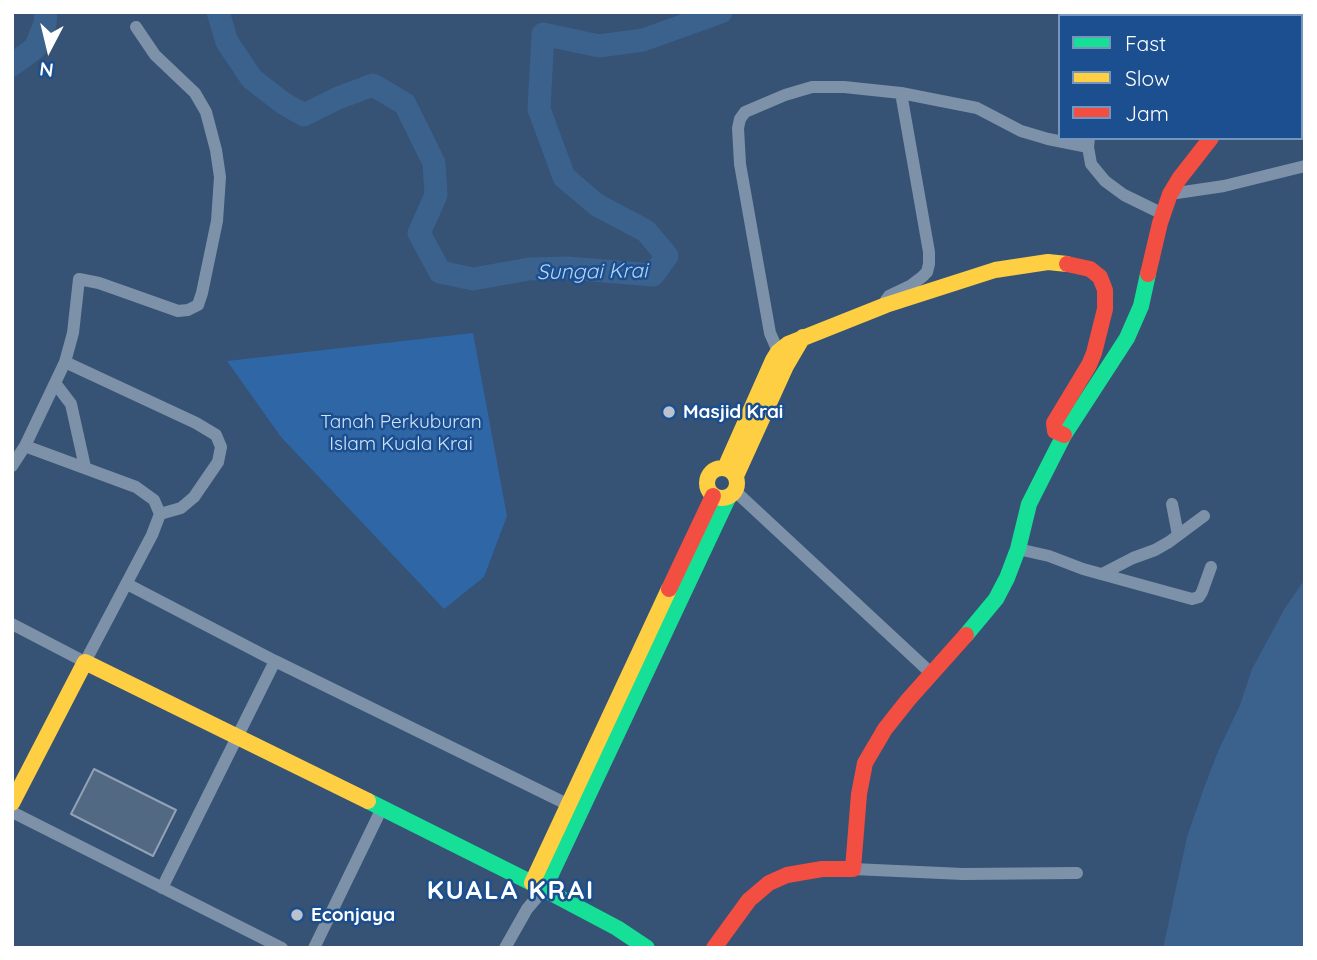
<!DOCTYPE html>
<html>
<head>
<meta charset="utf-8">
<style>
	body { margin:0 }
	#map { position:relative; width:1317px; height:960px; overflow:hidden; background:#365274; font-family:Quicksand,sans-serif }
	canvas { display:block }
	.frame { position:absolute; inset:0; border:14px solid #fff; pointer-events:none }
	.legend { position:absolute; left:1058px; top:14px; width:245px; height:126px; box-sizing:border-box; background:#1b4f8f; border:2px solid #7695bc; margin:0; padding:9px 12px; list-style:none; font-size:21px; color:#fff }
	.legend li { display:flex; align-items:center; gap:14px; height:35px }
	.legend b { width:35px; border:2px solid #7695bc }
	.north { position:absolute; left:14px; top:14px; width:70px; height:70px; -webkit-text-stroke:5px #1b4f8f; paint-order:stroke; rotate:187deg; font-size:19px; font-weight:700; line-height:28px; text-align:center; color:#fff }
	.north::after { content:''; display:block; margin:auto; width:24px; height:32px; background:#fff; clip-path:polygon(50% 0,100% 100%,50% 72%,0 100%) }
</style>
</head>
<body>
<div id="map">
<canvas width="1317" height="960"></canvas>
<div class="frame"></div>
<ul class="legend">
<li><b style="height:9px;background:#16e098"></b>Fast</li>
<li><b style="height:9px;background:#ffcf43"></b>Slow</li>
<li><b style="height:9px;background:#f24e42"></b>Jam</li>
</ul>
<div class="north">N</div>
</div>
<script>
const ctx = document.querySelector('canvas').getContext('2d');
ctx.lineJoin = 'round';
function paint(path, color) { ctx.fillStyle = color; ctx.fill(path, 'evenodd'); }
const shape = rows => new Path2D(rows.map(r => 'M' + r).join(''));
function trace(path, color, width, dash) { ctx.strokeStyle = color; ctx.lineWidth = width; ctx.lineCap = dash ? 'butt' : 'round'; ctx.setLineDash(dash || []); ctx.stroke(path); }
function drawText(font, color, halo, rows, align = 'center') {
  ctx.font = font + ' Quicksand,sans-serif'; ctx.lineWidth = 5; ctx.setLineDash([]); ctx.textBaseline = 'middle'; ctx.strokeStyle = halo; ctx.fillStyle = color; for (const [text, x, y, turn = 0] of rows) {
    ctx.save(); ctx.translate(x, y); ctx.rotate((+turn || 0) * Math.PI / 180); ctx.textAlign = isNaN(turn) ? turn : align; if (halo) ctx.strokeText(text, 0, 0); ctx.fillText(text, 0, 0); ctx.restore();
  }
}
paint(shape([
	[473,333,507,516,484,577,444,609,281,437,227,361]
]), '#2f66a5');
paint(shape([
	[1305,579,1305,948,1163,948,1187,837,1205,785,1219,749,1240,705,1252,669,1285,608]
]), '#3b618d');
trace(shape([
	[218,12,227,42,252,79,283,103,304,115,338,98,373,85,405,104,434,163,436,195,419,233,440,272,473,279,529,269,568,268,653,275,667,256,646,231,597,205,564,177,539,109,543,34,599,46,643,40,721,12],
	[12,65,35,48,45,24,46,12]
]), '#3b618d', 23);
const building = shape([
	[94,769,176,810,153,856,71,814,94,769]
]);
paint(building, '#526984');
trace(building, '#92a2b6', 2);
trace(shape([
	[1090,12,1090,16],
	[1089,138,1088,147,1091,164,1105,181,1124,195,1163,214],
	[1170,194,1224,186,1305,166],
	[886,305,886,300,889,296,910,286,922,277,927,272,929,264,929,252,901,93],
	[780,356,770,333,740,164,738,128,740,119,745,112,785,95,812,87,844,87,901,93,977,108,1021,131,1048,139,1088,147],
	[65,362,196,423,216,435,221,447,218,462,194,497,181,508,160,514],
	[55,383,71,404,85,467],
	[12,466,25,446,65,362,73,333,79,279,99,283,178,311,188,310,198,305,202,293,217,221,220,177,216,150,206,112,195,93,155,55,136,27],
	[735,491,932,674],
	[1172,504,1178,535],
	[1018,549,1049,556,1083,569,1192,599,1199,597,1202,592,1211,567],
	[1102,574,1133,558,1155,550,1169,542,1204,516],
	[127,584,275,661,575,808],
	[12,624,85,662,152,535,160,514,154,500,136,487,25,446],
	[12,812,282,948],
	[853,869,963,874,1077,873],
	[162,888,275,661],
	[314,948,382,808],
	[505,948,527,909,544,889]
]), '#7d92a8', 12);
trace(shape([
	[966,635,996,599,1007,578,1018,549,1029,504,1064,435,1127,338,1141,306,1148,274],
	[368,801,532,883,617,928,647,948],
	[544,889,728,498]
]), '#16e098', 16);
trace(shape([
	'707 483a15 15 0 1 1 30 0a15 15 0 1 1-30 0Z',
	[725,468,773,360,778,352,788,344,886,305,995,270,1048,262,1067,264],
	[736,476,786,366,803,337],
	[12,803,85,662,368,801],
	[532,883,669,589]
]), '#ffcf43', 16);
trace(shape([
	[1301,26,1305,22],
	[1148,274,1160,223,1170,194,1179,179,1211,138],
	[1064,435,1055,431,1054,423,1089,365,1094,353,1105,309,1105,290,1100,277,1090,269,1067,264],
	[669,589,713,496],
	[714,948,749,900,769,883,787,875,822,869,853,869,859,794,865,763,885,729,908,700,966,635]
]), '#f24e42', 16);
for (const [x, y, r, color] of [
	[669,412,7,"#b9c2ce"],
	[297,915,7,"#b9c2ce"]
]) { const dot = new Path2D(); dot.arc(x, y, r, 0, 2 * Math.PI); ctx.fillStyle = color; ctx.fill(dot); trace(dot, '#1b4f8f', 2.5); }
drawText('bold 19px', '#fff', '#1b4f8f', [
	["Masjid Krai",683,412],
	["Econjaya",311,915]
], 'left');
drawText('19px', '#cfe3fa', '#1b4f8f', [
	["Tanah Perkuburan",401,422],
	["Islam Kuala Krai",401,444]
]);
drawText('italic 21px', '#b5d3f5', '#1b4f8f', [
	["Sungai Krai",592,272,-1]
]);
ctx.letterSpacing = '2px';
drawText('bold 26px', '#fff', '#1b4f8f', [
	["KUALA KRAI",511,891]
]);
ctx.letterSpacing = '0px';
</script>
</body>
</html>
